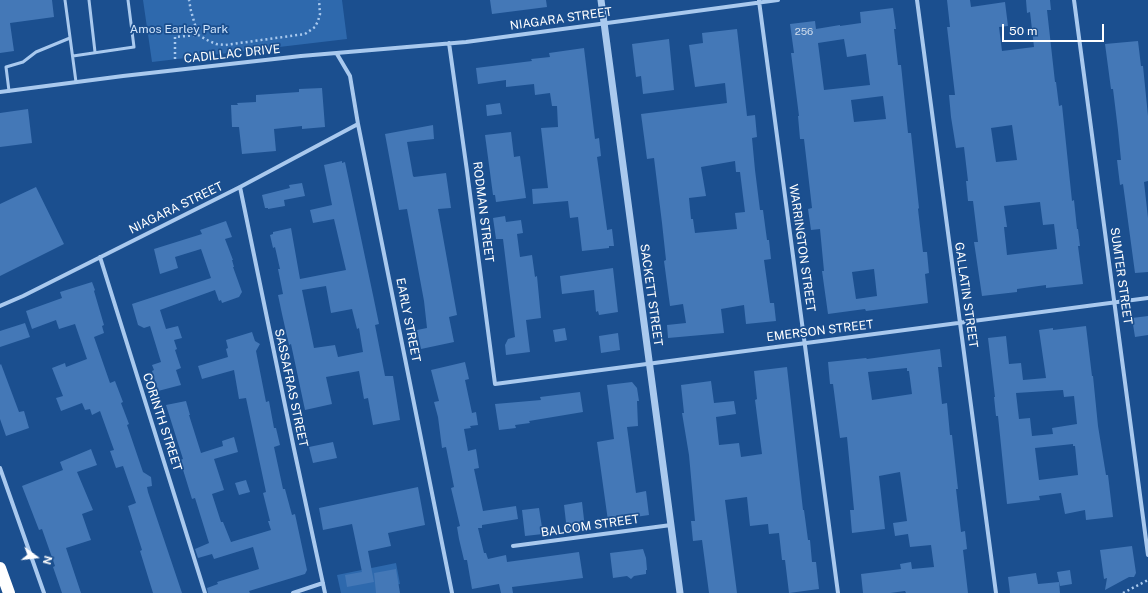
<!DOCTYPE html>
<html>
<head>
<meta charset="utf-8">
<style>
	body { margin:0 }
	#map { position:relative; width:1148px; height:593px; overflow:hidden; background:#1b4f8f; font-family:"Public Sans",sans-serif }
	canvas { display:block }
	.north { position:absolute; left:16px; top:537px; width:40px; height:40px; -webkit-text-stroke:3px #1b4f8f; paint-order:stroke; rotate:105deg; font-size:11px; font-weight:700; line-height:16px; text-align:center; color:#fff }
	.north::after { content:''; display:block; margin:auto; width:14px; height:18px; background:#fff; clip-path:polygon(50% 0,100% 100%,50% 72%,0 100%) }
	.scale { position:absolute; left:1002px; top:24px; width:102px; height:18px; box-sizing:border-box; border:2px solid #fff; border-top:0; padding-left:5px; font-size:12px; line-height:14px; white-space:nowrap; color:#fff; -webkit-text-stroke:3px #1b4f8f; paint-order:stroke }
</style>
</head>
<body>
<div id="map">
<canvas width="1148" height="593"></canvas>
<div class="north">N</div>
<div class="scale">50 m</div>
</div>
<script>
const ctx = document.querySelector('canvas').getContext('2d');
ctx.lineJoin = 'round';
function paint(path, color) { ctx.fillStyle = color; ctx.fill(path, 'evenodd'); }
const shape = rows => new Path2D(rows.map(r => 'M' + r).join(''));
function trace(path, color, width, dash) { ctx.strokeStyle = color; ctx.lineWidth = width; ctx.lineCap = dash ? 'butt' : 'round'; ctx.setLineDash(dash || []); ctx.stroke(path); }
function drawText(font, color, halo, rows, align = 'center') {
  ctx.font = font + ' "Public Sans",sans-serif'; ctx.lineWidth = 3.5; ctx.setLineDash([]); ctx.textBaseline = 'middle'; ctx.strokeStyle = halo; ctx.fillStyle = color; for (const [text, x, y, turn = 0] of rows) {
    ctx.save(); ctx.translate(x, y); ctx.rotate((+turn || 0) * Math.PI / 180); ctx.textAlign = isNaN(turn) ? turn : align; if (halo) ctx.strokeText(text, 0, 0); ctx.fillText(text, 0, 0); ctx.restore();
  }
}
paint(shape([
	[143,0,342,0,347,39,152,62],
	[396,563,400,584,385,587,386,593,341,593,337,575]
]), '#2e69ad');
paint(shape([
	[0,0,52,0,54,17,10,23,14,51,0,53],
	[490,0,546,0,547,7,492,14],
	[947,0,970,0,971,7,1005,2,1008,26,999,27,1002,51,1034,47,1030,12,1027,13,1026,0,1050,0,1051,10,1047,10,1055,82,1056,82,1059,106,1062,105,1072,201,1074,200,1077,229,1078,229,1080,246,1078,246,1083,284,1046,288,1046,285,1017,289,1017,292,982,296,974,242,978,242,973,201,968,201,966,181,968,181,964,147,956,148,951,117,949,95,955,95,947,27,950,27],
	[1012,125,1017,160,996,162,991,128],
	[1040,202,1043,225,1054,224,1057,249,1007,255,1004,227,1007,227,1004,206],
	[893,8,896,29,894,29,898,65,901,65,908,133,911,133,919,208,918,209,923,252,927,252,929,273,925,274,928,303,866,311,865,309,828,314,822,271,824,271,820,229,811,230,808,209,812,208,804,139,800,139,798,116,799,116,791,53,794,53,790,24,815,21,816,29,840,25,840,26,861,23,860,12],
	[844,39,847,57,866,54,870,85,824,90,818,43],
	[883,96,886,119,854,122,851,100],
	[874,269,877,296,856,299,852,272],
	[737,29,747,116,755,115,757,137,752,138,755,170,760,210,763,210,767,240,769,240,771,259,764,260,770,303,774,303,776,321,746,324,744,305,721,309,724,333,668,338,667,325,686,323,683,304,670,306,664,261,666,260,662,223,654,158,647,159,641,114,727,103,725,83,695,87,689,45,703,43,702,33],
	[735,161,736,172,740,172,745,212,735,213,737,229,695,233,693,219,691,219,689,198,706,196,701,167],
	[669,39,674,90,643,94,641,76,636,77,632,44],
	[1138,41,1141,66,1143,66,1148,116,1148,181,1144,182,1148,218,1148,272,1135,273,1123,184,1120,185,1117,160,1121,160,1118,130,1113,89,1111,89,1105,44],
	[584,48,595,139,599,138,601,156,597,157,607,229,607,230,612,229,614,246,609,246,609,248,582,251,578,217,570,218,568,201,533,204,532,189,548,188,541,128,558,127,557,106,552,106,550,93,535,95,534,84,506,87,506,80,478,84,476,68,532,61,531,59,550,57,549,53],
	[322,88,325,127,302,129,302,126,274,129,276,151,242,154,239,127,232,127,231,105,238,105,237,103,256,102,256,95,299,92,299,89],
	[500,103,502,114,487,116,486,105],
	[28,109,32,143,0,147,0,113],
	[433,125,434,139,407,142,413,176,414,177,446,173,451,208,438,209,457,315,449,317,454,342,421,349,417,330,427,328,424,301,407,209,399,210,385,134],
	[511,132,514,157,520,156,526,198,496,202,495,195,493,195,485,135],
	[342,161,342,163,345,162,373,295,379,324,375,325,385,376,393,376,400,420,373,425,368,398,364,399,359,371,326,377,332,404,305,410,291,344,289,345,282,314,278,295,283,294,278,269,280,269,275,247,273,248,270,235,273,234,273,232,291,228,300,279,346,270,334,219,313,223,310,210,332,205,324,165],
	[326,286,331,313,352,309,357,329,359,328,363,352,338,357,335,345,314,348,302,290],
	[302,183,305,196,284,200,285,206,268,209,268,208,265,208,262,195,290,188,289,185],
	[36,187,64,244,0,276,0,204],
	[505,216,506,222,521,220,523,233,517,234,520,257,532,255,535,277,537,276,541,318,526,320,530,352,506,355,505,345,508,339,515,337,503,239,496,239,493,218],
	[226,221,232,237,225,239,233,260,232,260,234,267,233,267,242,292,239,297,222,303,221,300,219,301,215,290,160,310,166,329,178,326,182,338,174,340,177,349,175,350,181,368,176,370,181,385,158,391,152,371,154,370,152,365,161,362,150,326,144,328,138,325,132,304,211,278,201,249,175,257,178,268,160,274,154,249,202,234,200,230],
	[613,268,618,312,599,315,598,311,596,312,594,290,562,294,560,276],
	[92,282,95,290,94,291,104,325,102,326,104,333,94,337,110,383,115,381,123,402,121,403,129,424,127,425,143,472,151,477,152,486,147,487,148,492,182,593,153,593,140,551,142,550,128,506,136,503,123,466,116,468,110,451,114,450,100,411,92,415,90,409,85,410,82,403,61,411,56,398,63,396,52,368,65,363,66,367,87,359,75,324,59,329,56,320,32,329,26,311,62,298,60,292],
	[1148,316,1148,335,1135,337,1132,318],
	[25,323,30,337,0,347,0,331],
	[1086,326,1092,376,1093,376,1098,426,1106,475,1108,475,1113,517,1086,520,1085,510,1065,514,1061,493,1039,496,1040,500,1007,504,998,416,996,416,994,397,995,397,988,338,1006,336,1009,364,1021,363,1023,380,1046,378,1039,330,1053,328,1053,330],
	[1063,390,1064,397,1074,396,1077,424,1052,428,1053,434,1032,436,1030,418,1019,419,1016,393],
	[1073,444,1073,446,1075,446,1078,475,1039,480,1035,448],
	[565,328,567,340,555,342,553,330],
	[252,332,255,341,260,344,256,351,266,402,269,401,274,428,276,428,280,445,274,447,283,489,285,489,292,515,295,514,307,570,305,574,249,591,250,593,208,593,207,588,218,584,217,582,259,569,253,547,214,559,212,554,198,558,195,549,209,543,195,498,192,499,180,460,183,459,166,405,186,401,190,415,189,415,201,453,223,446,222,441,234,437,238,452,214,459,224,490,212,494,221,522,223,522,231,542,271,530,268,521,270,521,263,493,266,492,246,398,239,399,234,370,202,379,198,366,228,357,226,349,228,348,226,340],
	[618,333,620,350,601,353,599,336],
	[940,349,942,367,938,367,942,404,947,403,950,435,952,435,958,489,956,489,961,532,965,531,967,549,963,550,968,593,906,593,905,591,890,593,863,593,861,574,901,569,900,564,911,562,912,569,934,567,931,545,910,547,908,534,895,536,893,523,907,521,900,472,879,476,885,529,852,533,850,510,854,510,847,437,840,438,833,384,830,384,828,362,866,358,867,359],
	[907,368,907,371,909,371,912,394,872,400,868,372],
	[465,362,469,379,465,380,472,413,476,412,478,425,470,426,471,428,464,429,468,451,476,449,479,468,474,469,483,511,516,506,518,519,482,525,482,528,478,528,484,553,486,553,488,559,506,555,507,562,579,552,583,578,512,587,513,593,501,593,499,584,472,589,467,560,464,560,459,539,457,527,460,526,451,488,454,487,446,447,442,448,438,417,434,402,439,401,431,370],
	[1,364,19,412,24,411,29,428,6,436,0,419,0,365],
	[787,367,803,510,804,510,808,540,810,540,812,562,816,562,819,589,789,593,785,560,782,560,779,533,769,534,768,524,750,526,747,497,725,500,737,593,709,593,702,540,693,541,691,521,695,521,689,455,682,413,684,413,681,385,711,381,714,403,734,401,736,414,716,417,719,445,739,443,741,457,762,454,755,400,757,399,754,371],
	[632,382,637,388,639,401,637,401,638,426,627,427,636,493,646,491,649,515,608,521,597,442,614,439,607,385],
	[580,392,583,412,529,421,530,423,515,425,516,428,499,430,495,404,541,400,540,397],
	[333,442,337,458,313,463,309,447],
	[91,449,97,465,77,472,93,510,82,514,91,540,66,548,81,593,62,593,53,567,55,566,42,529,39,530,22,486,63,470,60,462],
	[246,480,250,492,239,495,235,483],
	[418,487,425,525,388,533,391,546,368,551,374,582,347,587,345,575,362,572,352,524,323,530,319,508],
	[582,502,585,528,567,531,564,505],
	[539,508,543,534,525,536,522,510],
	[1132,546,1136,573,1134,577,1129,577,1105,590,1107,578,1104,579,1100,550],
	[643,549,646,558,647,570,646,570,646,574,634,576,631,579,627,576,613,578,610,553],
	[396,569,400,593,376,593,374,573],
	[1070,570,1072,584,1060,586,1057,572],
	[1036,573,1038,584,1059,582,1060,593,1010,593,1008,577]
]), '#4478b7');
trace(shape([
	[198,35,209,41,216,44,225,45,305,34,315,27,318,21,320,14,319,0],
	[175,59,175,37,198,35,191,11,189,0],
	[1123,593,1148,580]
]), '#a9c9ee', 2.5, [2, 3]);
trace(shape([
	[65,0,76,82],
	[89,0,95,52],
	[73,56,134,47,128,0],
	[9,91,6,67,23,62,36,52,70,38]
]), '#a9c9ee', 3);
trace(shape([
	[917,0,996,593],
	[1074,0,1148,555],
	[759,1,838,593],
	[449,43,467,171,495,384,1148,298],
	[337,54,350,76,358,124,452,593],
	[0,92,123,76,301,56,466,42,778,0],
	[240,187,294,449,325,593],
	[100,257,205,593],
	[0,306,23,296,240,187,358,124],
	[0,468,44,593],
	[513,546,671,525],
	[293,593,323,583]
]), '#a9c9ee', 4);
trace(shape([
	[601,0,680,593]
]), '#a9c9ee', 7);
trace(shape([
	[0,568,9,593]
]), '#fff', 12);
drawText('10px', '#d0dded', null, [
	["256",804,32]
]);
drawText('12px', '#fff', '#1b4f8f', [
	["NIAGARA STREET",561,19,-8],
	["CADILLAC DRIVE",232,54,-6],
	["NIAGARA STREET",176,208,-26],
	["RODMAN STREET",483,212,83],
	["WARRINGTON STREET",802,248,82],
	["SUMTER STREET",1121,276,82],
	["SACKETT STREET",651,295,82],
	["GALLATIN STREET",966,295,82],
	["EARLY STREET",408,320,79],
	["EMERSON STREET",820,331,-7],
	["SASSAFRAS STREET",291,388,78],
	["CORINTH STREET",162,422,72],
	["BALCOM STREET",590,526,-8]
]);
drawText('12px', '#cfe3fa', '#1b4f8f', [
	["Amos Earley Park",179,29]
]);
</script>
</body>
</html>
